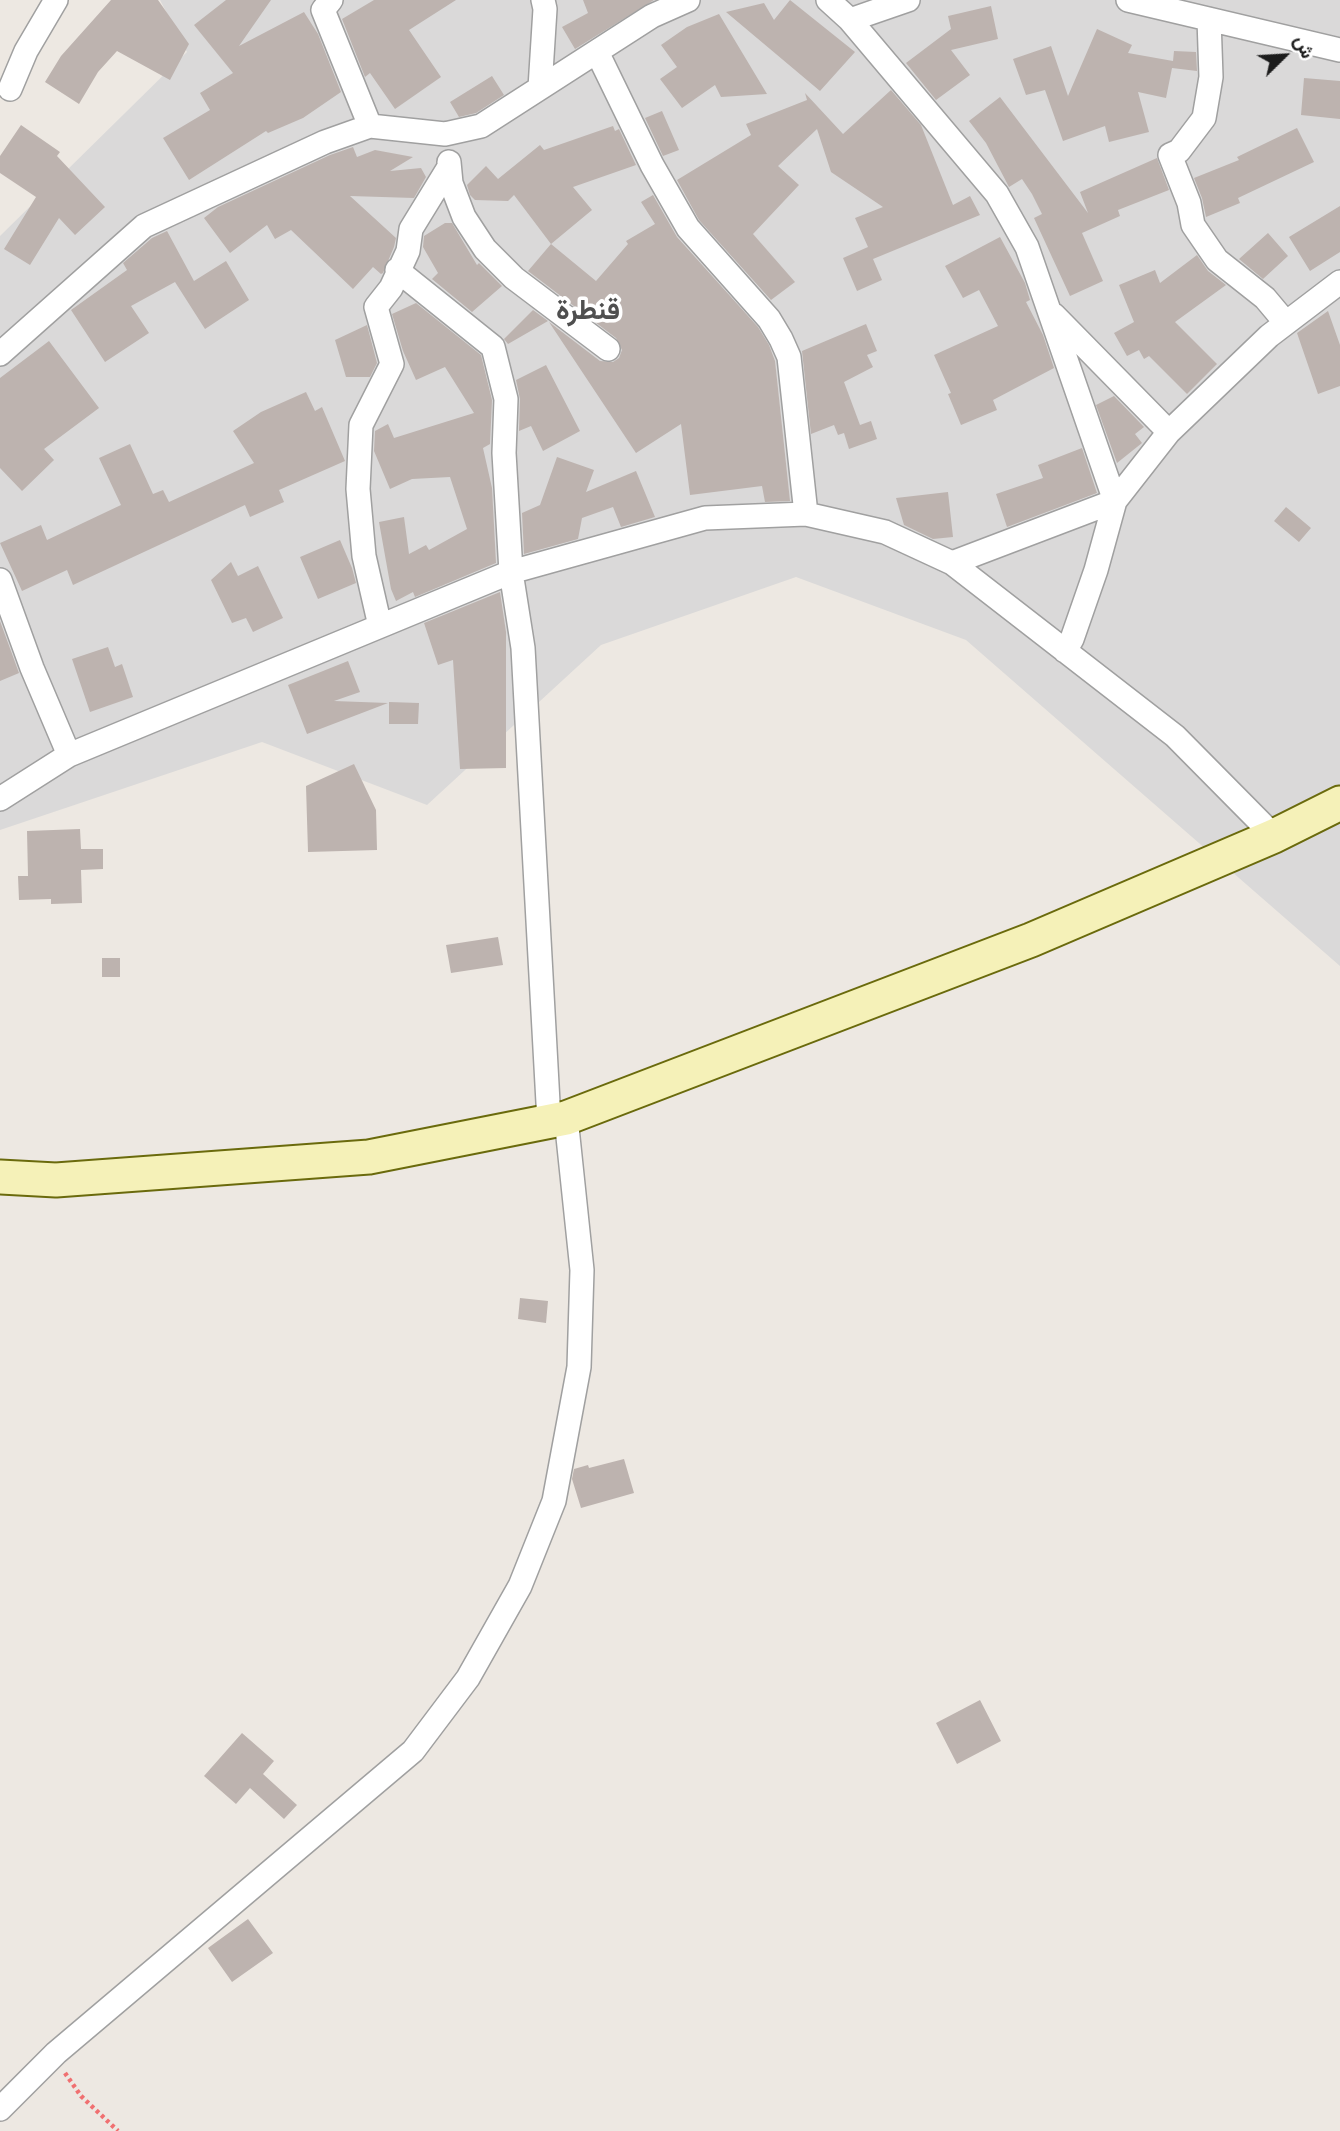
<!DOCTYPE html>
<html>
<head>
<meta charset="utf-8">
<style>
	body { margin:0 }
	#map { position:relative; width:1340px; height:2131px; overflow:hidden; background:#ede8e2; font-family:"Alegreya Sans",Vazirmatn,sans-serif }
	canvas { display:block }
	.north { position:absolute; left:1249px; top:21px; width:70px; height:70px; -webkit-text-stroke:5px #fff; paint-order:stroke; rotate:66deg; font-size:19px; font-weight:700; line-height:28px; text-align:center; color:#1c1c1c }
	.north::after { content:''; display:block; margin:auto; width:24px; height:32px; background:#1c1c1c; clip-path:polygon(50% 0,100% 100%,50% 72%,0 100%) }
</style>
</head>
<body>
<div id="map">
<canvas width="1340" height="2131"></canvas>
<div class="north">ش</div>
</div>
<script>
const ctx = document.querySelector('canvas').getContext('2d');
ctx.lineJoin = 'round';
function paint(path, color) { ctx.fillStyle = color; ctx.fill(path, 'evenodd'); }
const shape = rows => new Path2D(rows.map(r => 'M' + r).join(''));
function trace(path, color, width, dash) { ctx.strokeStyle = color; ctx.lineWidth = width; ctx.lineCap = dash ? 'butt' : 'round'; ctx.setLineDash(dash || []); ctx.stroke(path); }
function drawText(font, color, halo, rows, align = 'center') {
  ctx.font = font + ' "Alegreya Sans",Vazirmatn,sans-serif'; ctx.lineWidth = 7; ctx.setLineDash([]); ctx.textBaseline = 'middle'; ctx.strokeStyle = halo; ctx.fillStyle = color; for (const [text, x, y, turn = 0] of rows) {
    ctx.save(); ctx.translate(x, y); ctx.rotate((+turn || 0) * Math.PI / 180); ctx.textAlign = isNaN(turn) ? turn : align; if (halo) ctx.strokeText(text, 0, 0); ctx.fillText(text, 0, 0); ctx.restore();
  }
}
paint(shape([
	[160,0,1340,0,1340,966,966,640,796,577,601,645,427,805,262,742,0,830,0,236,187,52]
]), '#dad9d9');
paint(shape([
	[111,0,158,0,189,44,170,80,117,51,98,72,79,104,45,82,61,56],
	[226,0,271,0,239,46,304,12,318,34,341,92,303,118,268,133,266,131,189,180,163,138,210,110,200,93,233,73,194,25],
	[374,0,456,0,409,30,441,77,395,109,370,73,365,77,342,19],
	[583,0,654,0,575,49,562,27,588,13],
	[790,0,855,52,820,91,726,12,764,3,774,20],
	[991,6,998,39,951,50,970,75,936,100,906,63,951,29,948,16],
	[719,14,767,94,721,97,715,85,682,108,660,79,677,67,661,45,687,27],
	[1097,29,1132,45,1128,53,1173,61,1174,51,1196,52,1197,71,1172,68,1166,98,1138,92,1149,132,1109,142,1105,126,1063,141,1045,90,1026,95,1013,59,1051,46,1068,96],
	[492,76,504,95,476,113,459,117,450,102],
	[1304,78,1340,81,1340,119,1301,115],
	[891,90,921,125,953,205,970,196,980,215,873,259,882,280,857,291,843,258,868,247,855,218,883,207,831,172,817,129,778,166,799,185,753,234,795,282,771,300,699,220,677,180,751,135,746,124,807,100,805,93,843,134],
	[1000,97,1088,213,1080,192,1157,158,1169,190,1118,210,1120,216,1082,233,1103,281,1070,296,1034,218,1042,214,1032,194,1022,179,1009,187,986,143,969,121],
	[662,111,679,150,663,156,645,118],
	[21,125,60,152,57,156,105,207,75,235,59,218,30,265,4,249,36,197,0,173,0,156],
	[613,126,615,131,619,129,636,165,573,187,592,210,551,244,514,195,508,201,475,200,470,195,467,185,486,166,498,179,540,145,544,150],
	[1297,128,1314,162,1238,198,1240,203,1206,217,1202,198,1194,178,1239,160,1237,157],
	[353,147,357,157,375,150,413,157,390,171,421,168,426,177,414,198,350,196,396,238,394,247,383,273,381,274,373,267,353,289,291,230,275,239,267,225,230,253,204,218,218,207,330,155],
	[653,195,677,237,758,327,769,345,775,361,790,501,765,502,762,486,690,495,681,424,636,453,549,322,600,361,613,362,619,358,622,350,616,338,528,271,551,244,596,281,628,244,626,241,655,224,641,202],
	[1340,206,1340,252,1310,271,1289,237],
	[445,223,452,223,477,265,479,263,502,286,472,312,432,279,438,273,423,247,424,236],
	[167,231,194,281,226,261,249,300,205,329,175,282,131,306,149,333,105,362,71,310,127,270,123,263,152,238],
	[1268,233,1288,256,1263,279,1239,259],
	[1000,237,1025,283,1030,300,1026,302,1043,335,1054,368,993,400,997,410,961,425,948,394,951,393,934,355,998,326,979,290,963,298,945,266],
	[1197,255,1208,271,1226,285,1175,322,1217,364,1187,394,1149,356,1144,359,1139,350,1127,356,1114,333,1134,322,1119,285,1155,270,1160,283],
	[416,303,481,355,492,400,490,444,483,448,492,488,496,563,415,597,413,592,396,601,391,589,379,522,404,517,409,554,426,545,429,550,467,529,450,477,412,479,390,489,374,451,375,431,388,424,394,438,474,413,445,367,416,380,403,351,392,314],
	[533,310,548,321,508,344,504,339],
	[1328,311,1340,345,1340,386,1318,394,1297,333],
	[866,324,877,351,867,355,873,367,844,382,860,425,871,421,877,439,849,449,844,433,838,435,834,425,811,434,802,351],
	[367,325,377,363,370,377,346,377,335,340],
	[49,341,99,408,44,449,54,460,22,491,0,468,0,378],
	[546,365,580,431,543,451,531,426,519,431,520,399,516,380],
	[306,392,315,411,322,407,345,461,279,490,284,502,250,517,245,505,73,585,67,570,22,591,0,543,41,525,47,540,121,505,99,458,130,444,153,494,163,490,169,502,254,463,233,431,261,412],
	[1114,396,1144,427,1135,434,1142,443,1117,463,1096,405],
	[1082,448,1097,493,1007,527,996,494,1043,478,1038,465],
	[557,457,594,470,586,492,636,471,655,517,621,527,613,507,582,518,578,539,524,554,522,513,540,505],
	[948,492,953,537,933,539,904,525,896,498],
	[1286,507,1311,528,1299,542,1274,521],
	[340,540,352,568,356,583,318,599,300,557],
	[231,562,238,576,258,566,283,618,253,632,246,618,232,623,211,580],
	[500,592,506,632,506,768,460,769,453,660,438,665,424,623],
	[0,621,19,673,0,681],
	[108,647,115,667,122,664,133,697,90,712,72,659],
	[348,661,360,692,334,701,388,703,307,734,288,685],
	[389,702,419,703,418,724,389,724],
	[354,764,376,810,377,850,308,852,306,786],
	[80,829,81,849,103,849,103,869,81,870,82,903,51,904,51,899,19,900,18,876,28,876,27,831],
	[498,937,503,965,451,973,446,945],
	[102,958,120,958,120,977,102,977],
	[520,1298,548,1301,546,1323,518,1319],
	[624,1459,634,1493,581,1508,572,1479,574,1469,588,1465,589,1468],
	[980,1700,1001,1741,957,1764,936,1723],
	[242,1733,274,1761,263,1774,297,1805,284,1819,250,1788,236,1804,204,1776],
	[248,1919,273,1953,232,1982,208,1948]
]), '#bdb3af');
const street = shape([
	[331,0,323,10,370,126],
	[828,0,850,20,997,194,1027,247,1115,501,1096,570,1072,639,1065,651],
	[1128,0,1340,50],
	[1209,19,1211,77,1204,118,1179,151,1170,155,1189,203,1193,225,1217,260,1265,298,1286,323],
	[850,20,908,0],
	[597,52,652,165,688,228,769,319,781,339,789,357,806,514],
	[540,88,545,9,543,0],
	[10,89,26,51,56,0],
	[449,162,451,183,464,217,485,249,514,278,608,349],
	[397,270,493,347,506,399,504,453,511,572,523,648,549,1121],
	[1054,315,1169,432],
	[0,354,144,226,325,142,370,126,445,134,481,126,652,16,688,0],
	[952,563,1115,501,1169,432,1269,336,1340,282],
	[0,580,32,668,69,755],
	[380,626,364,556,358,489,361,425,392,364,376,307,391,288,408,251,411,229,449,167],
	[0,799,69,755,511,572,705,518,806,514,885,532,952,563,1175,736,1274,836],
	[0,2109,56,2053,413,1751,468,1678,520,1586,554,1501,579,1367,582,1270,566,1118]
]);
const secondary = shape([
	[0,1177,56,1180,369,1157,566,1118,1031,940,1274,836,1340,803]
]);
trace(street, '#a0a0a0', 26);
trace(secondary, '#6a6a0c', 37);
trace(shape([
	[65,2073,81,2096,118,2131]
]), '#f07071', 4.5, [3.5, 3.5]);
trace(street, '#fff', 23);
trace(secondary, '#f5f1b8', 33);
drawText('bold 28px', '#4f4f4f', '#fff', [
	["قنطرة",588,311]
]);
</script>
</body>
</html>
